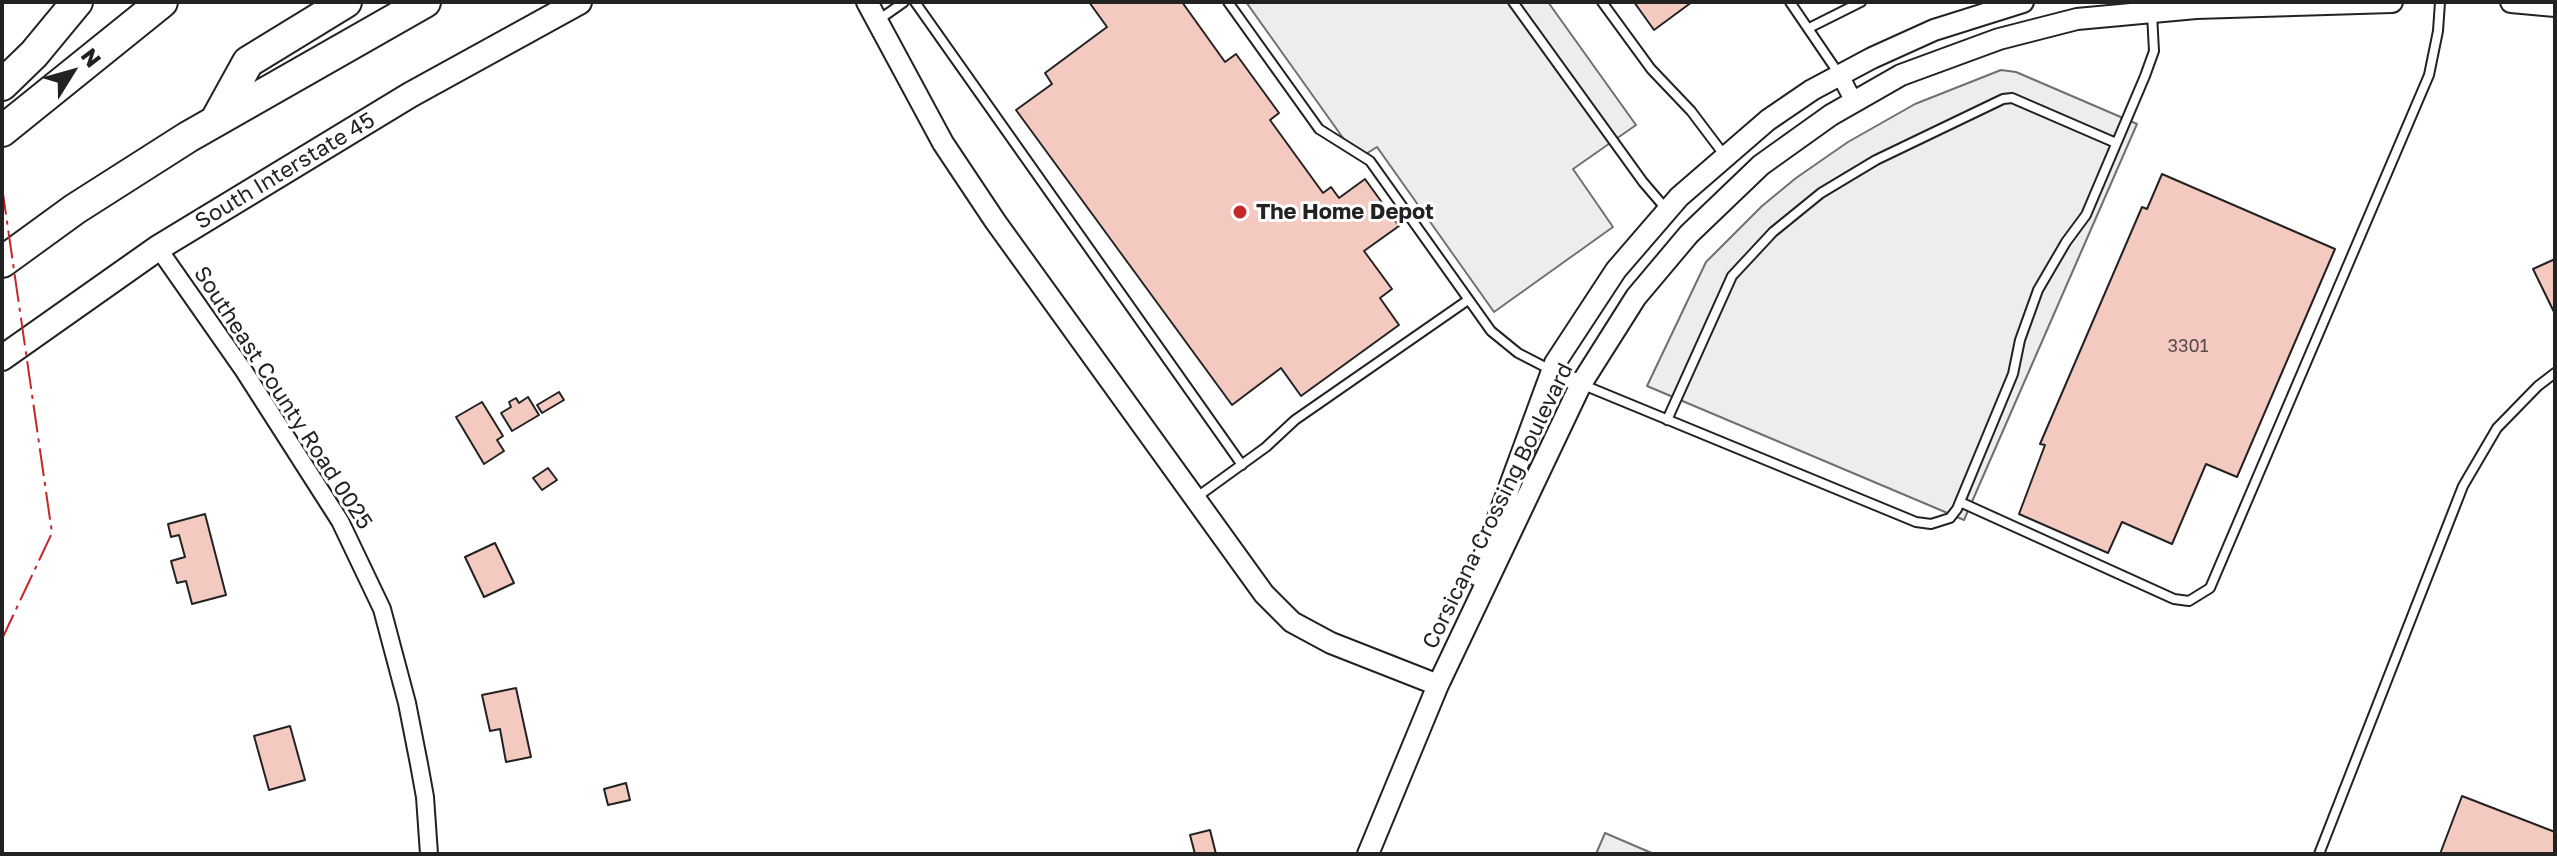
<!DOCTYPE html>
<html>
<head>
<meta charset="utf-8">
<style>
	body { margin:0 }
	#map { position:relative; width:2557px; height:856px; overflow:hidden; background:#fff; font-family:"Golos Text",sans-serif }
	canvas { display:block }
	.frame { position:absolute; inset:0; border:4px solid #222; pointer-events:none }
	.north { position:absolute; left:32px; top:32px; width:80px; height:80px; -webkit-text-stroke:6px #fff; paint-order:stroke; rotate:53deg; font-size:22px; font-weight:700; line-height:32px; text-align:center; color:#222 }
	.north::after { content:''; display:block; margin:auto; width:28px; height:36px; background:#222; clip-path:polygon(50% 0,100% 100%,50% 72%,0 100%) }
</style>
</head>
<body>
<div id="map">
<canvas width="2557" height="856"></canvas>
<div class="frame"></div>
<div class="north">N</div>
</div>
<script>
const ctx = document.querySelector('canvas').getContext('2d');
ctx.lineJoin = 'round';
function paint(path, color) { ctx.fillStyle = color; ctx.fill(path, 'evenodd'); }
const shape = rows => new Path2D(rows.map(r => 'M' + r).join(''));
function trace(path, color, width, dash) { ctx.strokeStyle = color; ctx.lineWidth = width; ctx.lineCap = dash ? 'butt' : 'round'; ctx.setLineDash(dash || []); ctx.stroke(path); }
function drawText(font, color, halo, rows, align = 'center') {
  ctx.font = font + ' "Golos Text",sans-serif'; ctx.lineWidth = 6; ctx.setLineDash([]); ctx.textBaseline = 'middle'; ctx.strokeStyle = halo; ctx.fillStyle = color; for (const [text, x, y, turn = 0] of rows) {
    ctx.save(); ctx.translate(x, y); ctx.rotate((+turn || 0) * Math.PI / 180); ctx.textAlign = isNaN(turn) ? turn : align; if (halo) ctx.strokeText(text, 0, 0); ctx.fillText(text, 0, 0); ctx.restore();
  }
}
const parking = shape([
	[1246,2,1548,2,1636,125,1573,169,1613,227,1494,312,1377,147,1358,159,1246,2],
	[2001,70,2016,72,2137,124,1964,520,1647,386,1706,262,1762,206,1796,178,1848,142,1915,104,2001,70],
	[1605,833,1654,854,1596,854,1605,833]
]);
paint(parking, '#ededed');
trace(parking, '#6f6f6f', 2);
const building = shape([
	[1089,2,1182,2,1225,62,1236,54,1279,113,1270,120,1323,193,1331,187,1339,198,1365,179,1399,226,1364,251,1392,289,1380,298,1399,325,1301,396,1281,368,1232,405,1016,110,1052,84,1045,73,1107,27,1089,2],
	[1634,2,1692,2,1654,30,1634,2],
	[2162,174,2335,249,2237,477,2206,464,2172,544,2122,522,2108,553,2019,514,2045,445,2040,444,2142,207,2147,209,2162,174],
	[2555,259,2555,312,2554,312,2533,269,2555,259],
	[559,392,564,400,542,413,537,405,559,392],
	[528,397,539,415,512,431,501,413,511,407,509,402,516,398,519,403,528,397],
	[482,402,503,436,497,440,504,451,484,464,456,417,482,402],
	[548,468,557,480,542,490,533,478,548,468],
	[205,514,226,595,192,604,186,581,177,583,171,561,185,557,179,535,171,537,168,524,205,514],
	[495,543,514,583,484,597,465,557,495,543],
	[516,688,531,757,506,762,500,729,490,731,482,695,516,688],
	[290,726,305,780,269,790,254,736,290,726],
	[626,783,630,800,608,805,604,789,626,783],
	[2462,796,2555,832,2555,854,2440,854,2462,796],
	[1210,830,1216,854,1195,854,1190,835,1210,830]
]);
paint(building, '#f3c9c0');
trace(building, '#222', 2);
const service = shape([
	[915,2,1242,465],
	[1228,2,1319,129,1370,161,1491,331,1518,353,1551,370],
	[1513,2,1643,182,1667,210],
	[1602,2,1651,69,1691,111,1725,156],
	[1790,2,1839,74],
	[877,21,904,2],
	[1809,28,1861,2],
	[1581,384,1916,522,1931,524,1950,518,1957,509,2013,374,2020,340,2038,290,2066,242,2086,215,2145,76,2154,51,2152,14],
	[1667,420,1732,276,1773,232,1821,193,1876,160,2003,99,2012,98,2116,143],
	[1197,497,1266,447,1295,420,1468,300],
	[1960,502,2174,599,2189,601,2210,588,2429,75,2438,31,2440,2],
	[2319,854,2463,486,2497,428,2538,386,2555,373]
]);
const minor = shape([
	[1840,75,1854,102],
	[158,248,244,371,340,521,382,609,407,703,419,764,425,797,429,854],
	[1551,371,1581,384]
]);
const tertiary = shape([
	[867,2,943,143,995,221,1264,594,1292,622,1331,643,1438,685],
	[2511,2,2555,6],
	[1477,575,1555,363,1616,270,1679,197,1768,120,1812,90,1872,58,1934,30,2023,2],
	[1368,854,1438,685,1581,384,1636,297,1689,234,1761,165,1831,115,1901,75,1999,39,2077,19,2196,8,2392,2]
]);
const secondary = shape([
	[2,358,158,248,410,95,579,2]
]);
const motorway = shape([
	[2,85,34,54,77,2],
	[216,120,248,62,346,2],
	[2,131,162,2],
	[2,262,75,209,188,137,425,2]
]);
trace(service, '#222', 12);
trace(minor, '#222', 20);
trace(tertiary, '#222', 24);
trace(secondary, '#222', 28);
trace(motorway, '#222', 34);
trace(service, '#fff', 8);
trace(minor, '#fff', 16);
trace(tertiary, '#fff', 20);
trace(secondary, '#fff', 24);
trace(motorway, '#fff', 30);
trace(shape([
	[2,187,52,533,2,639]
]), '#c62828', 2, [28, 6, 4, 6]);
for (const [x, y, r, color] of [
	[1240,212,8,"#c62828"]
]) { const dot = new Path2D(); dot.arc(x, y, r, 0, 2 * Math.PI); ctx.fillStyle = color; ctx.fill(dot); trace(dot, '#fff', 3); }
drawText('18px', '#564c4a', null, [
	["3301",2188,346]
]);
drawText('22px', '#222', '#fff', [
	["South Interstate 45",285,171,-31],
	["Southeast County Road 0025",283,398,57],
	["Corsicana Crossing Boulevard",1498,506,-64]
]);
drawText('bold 22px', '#222', '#fff', [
	["The Home Depot",1256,212]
], 'left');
</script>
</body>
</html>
